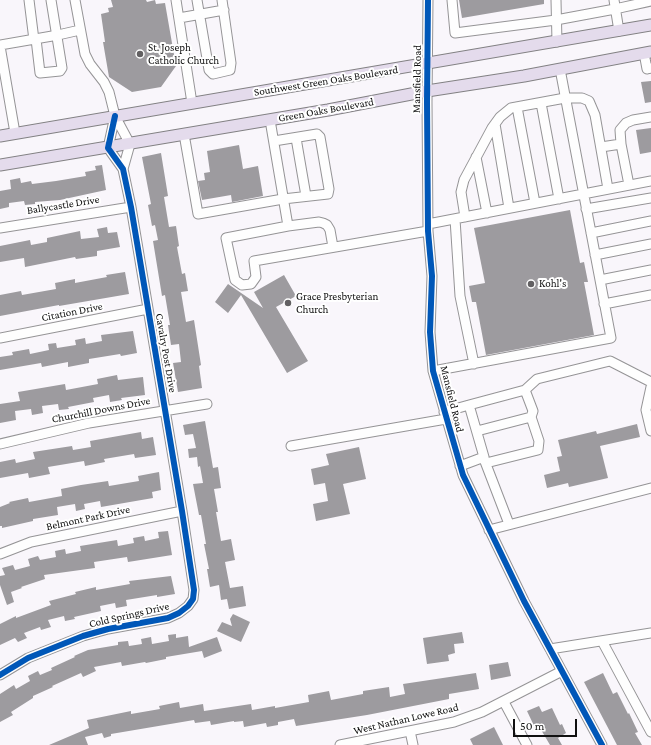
<!DOCTYPE html>
<html>
<head>
<meta charset="utf-8">
<style>
	body { margin:0 }
	#map { position:relative; width:651px; height:745px; overflow:hidden; background:#f9f6fb; font-family:"Crimson Pro",serif }
	canvas { display:block }
	.scale { position:absolute; left:513px; top:719px; width:64px; height:18px; box-sizing:border-box; border:2px solid #101010; border-top:0; padding-left:5px; font-size:12px; line-height:14px; white-space:nowrap; color:#101010; -webkit-text-stroke:3px #fff; paint-order:stroke }
</style>
</head>
<body>
<div id="map">
<canvas width="651" height="745"></canvas>
<div class="scale">50 m</div>
</div>
<script>
const ctx = document.querySelector('canvas').getContext('2d');
ctx.lineJoin = 'round';
function paint(path, color) { ctx.fillStyle = color; ctx.fill(path, 'evenodd'); }
const shape = rows => new Path2D(rows.map(r => 'M' + r).join(''));
function trace(path, color, width, dash) { ctx.strokeStyle = color; ctx.lineWidth = width; ctx.lineCap = dash ? 'butt' : 'round'; ctx.setLineDash(dash || []); ctx.stroke(path); }
function drawText(font, color, halo, rows, align = 'center') {
  ctx.font = font + ' "Crimson Pro",serif'; ctx.lineWidth = 4; ctx.setLineDash([]); ctx.textBaseline = 'middle'; ctx.strokeStyle = halo; ctx.fillStyle = color; for (const [text, x, y, turn = 0] of rows) {
    ctx.save(); ctx.translate(x, y); ctx.rotate((+turn || 0) * Math.PI / 180); ctx.textAlign = isNaN(turn) ? turn : align; if (halo) ctx.strokeText(text, 0, 0); ctx.fillText(text, 0, 0); ctx.restore();
  }
}
paint(shape([
	[111,0,146,0,147,2,155,0,156,4,165,3,176,66,161,87,132,92,109,77,103,42,105,42,101,14,109,12,108,8,113,7],
	[459,0,544,0,544,4,462,18],
	[651,81,651,102,645,103,641,82],
	[651,128,651,152,640,154,636,130],
	[239,145,243,169,258,166,263,196,232,202,231,195,202,200,198,181,205,180,204,173,210,172,207,151],
	[161,153,168,196,164,197,169,227,176,226,179,246,177,247,182,274,185,273,188,291,181,292,186,322,194,320,201,365,199,366,202,388,178,392,173,363,181,362,179,344,171,345,168,325,170,325,165,295,162,296,153,241,158,240,155,225,152,226,148,205,151,204,142,157],
	[102,165,106,190,60,200,35,202,35,204,25,205,24,201,9,203,9,207,0,209,0,191,11,189,10,180,20,178,21,183,31,181,32,184,56,181,86,176,85,172,96,170,95,166],
	[570,210,580,263,584,262,588,282,584,282,594,335,486,355,476,302,472,302,469,286,485,283,474,228],
	[107,227,108,233,117,232,120,247,97,251,97,256,76,259,75,257,25,267,24,258,0,262,0,246,30,240,31,245,47,242,47,238,80,231,81,239,99,237,97,229],
	[125,272,129,294,59,306,59,305,0,316,0,295,21,291,22,295,56,289,55,283,75,279,75,283,107,277,106,275],
	[284,275,296,296,276,307,308,361,287,373,241,295,228,313,215,302,228,284,263,308,254,292],
	[133,331,137,353,121,356,120,354,89,359,89,363,68,367,68,362,42,367,41,363,0,370,0,357,13,355,12,352,29,349,30,354,49,350,48,344,56,343,57,348,76,345,75,340,85,338,86,344,102,341,101,335],
	[117,375,118,380,143,377,145,395,121,398,122,400,110,402,109,395,93,398,94,402,68,407,69,409,59,410,58,404,42,406,43,413,32,415,31,409,15,411,16,420,0,423,0,404,20,401,18,392,65,384,66,390,98,384,97,379],
	[205,421,213,468,218,467,221,488,214,489,218,512,216,512,221,541,231,539,235,560,225,562,230,588,243,586,246,606,229,609,227,599,221,600,219,585,210,587,207,569,209,569,204,544,206,544,201,515,199,515,193,484,203,483,200,466,198,467,197,457,189,458,188,449,196,448,193,434,185,435,183,425],
	[637,424,640,437,600,446,608,478,569,487,568,483,547,488,544,475,560,471,557,457,562,456,558,440,596,431,597,434],
	[141,432,142,439,153,437,156,455,135,458,134,454,104,459,105,462,85,466,84,461,48,467,50,474,29,478,28,473,0,478,0,462,15,459,16,463,35,459,33,452,72,446,73,450,91,447,90,441],
	[359,447,366,479,343,484,350,514,316,521,313,504,328,501,325,483,314,485,311,469,329,465,326,454],
	[159,472,161,490,152,492,153,498,101,507,100,501,84,504,85,509,76,511,75,504,57,507,58,515,33,519,33,521,2,528,2,526,0,526,0,507,10,503,9,502,28,498,29,502,62,496,61,489,81,485,108,481,109,486,139,481,138,476],
	[168,531,172,555,128,562,127,557,94,562,95,568,44,575,45,579,21,587,22,588,11,592,14,602,7,605,0,585,0,576,5,575,2,568,13,565,15,570,30,566,28,559,38,556,40,560,56,557,55,551,65,549,66,554,81,551,80,546,117,540,118,546,134,543,133,538,144,536,145,541,159,538,158,532],
	[171,576,175,594,157,597,157,595,126,600,127,606,116,608,115,603,100,606,101,611,74,617,75,619,65,621,64,616,48,620,51,627,41,630,40,627,24,633,27,638,18,642,15,638,0,645,0,624,16,616,16,618,51,605,49,601,76,594,75,592,96,587,96,590,130,584,129,581],
	[233,614,250,622,241,642,217,631,222,622,232,626,230,619],
	[462,632,464,643,454,644,455,653,448,655,449,661,427,664,423,638],
	[176,634,176,638,188,636,189,647,217,637,222,651,204,658,202,651,166,657,166,659,146,663,145,662,122,666,121,662,94,667,96,671,83,677,81,673,52,686,53,687,33,696,33,698,11,712,13,715,0,722,0,694,14,685,16,689,30,681,28,676,38,671,40,675,52,670,51,668,75,657,74,656,88,650,118,645,118,642,128,641,129,646,142,644,141,639,151,637,152,644,169,641,168,635],
	[508,662,511,676,491,680,489,665],
	[476,673,479,689,449,694,449,699,367,715,296,726,294,719,278,722,278,725,267,727,266,723,244,727,243,721,234,722,234,721,211,725,210,721,195,723,194,720,111,734,111,736,104,738,102,733,85,737,88,745,49,745,89,728,87,720,131,711,131,714,160,709,159,706,179,702,180,708,203,704,204,711,251,704,252,710,275,706,275,708,309,702,308,695,329,691,331,700,363,694,363,691,389,687,390,697,405,694,403,684],
	[603,673,613,694,617,692,628,714,629,713,638,732,635,733,642,745,617,745,584,682],
	[539,706,542,712,552,708,560,725,562,724,566,733,558,738,562,745,550,745,540,728,536,730,527,711],
	[494,727,503,745,473,745,470,739]
]), '#9d9b9f');
const minor = shape([
	[29,0,34,40],
	[75,0,85,54,90,64,104,82,109,92,115,116,130,144,123,169],
	[176,0,192,103],
	[197,0,209,70,213,74,230,70,231,63,222,0],
	[428,0,427,102,428,231,432,276,430,332,433,371,463,475,524,601,602,745],
	[452,0,455,33,556,20,615,9,651,1],
	[556,0,557,42],
	[614,0,619,31],
	[179,18,224,10],
	[36,39,40,73,60,71,62,68,51,0],
	[0,45,58,35,80,30],
	[0,46,15,133],
	[644,53,647,69,651,68],
	[541,103,559,199],
	[517,107,535,203],
	[270,120,288,226,226,238,235,280,242,285,251,284,256,277,254,261,428,231],
	[495,124,509,208],
	[184,134,198,214,283,199,328,194,329,189,320,137,317,134,274,141],
	[296,138,306,196],
	[601,147,621,144],
	[476,157,487,213],
	[629,185,621,144,620,130,626,123,633,120,651,117],
	[586,209,651,198],
	[465,217,461,192,464,180,492,128,500,117,511,108,565,98,582,98,589,101,595,115,608,189],
	[455,219,460,296,474,364],
	[428,224,651,181],
	[288,226,319,222,323,223,327,225,330,230,333,247],
	[0,228,131,207],
	[591,233,651,221],
	[595,255,651,244],
	[600,280,651,270],
	[604,304,651,295],
	[0,338,148,309],
	[433,371,611,338,560,69],
	[651,387,646,410,651,431],
	[444,412,469,405],
	[477,431,531,417,533,411,525,390],
	[0,444,89,423,207,404],
	[291,446,446,419],
	[484,459,509,524],
	[486,463,538,450,539,441,531,417],
	[460,466,484,457,469,405,525,390,537,379,610,361,651,382],
	[489,530,651,488],
	[0,554,31,542,182,511],
	[602,641,651,732],
	[550,649,651,633],
	[0,675,28,658,83,636,108,629,168,618,179,613,188,606,193,599,194,590,182,511,131,207,123,169,108,148,115,116],
	[504,702,527,745],
	[410,731,413,745],
	[340,745,454,722,482,712,562,671]
]);
const major = shape([
	[0,136,651,25],
	[0,165,328,110,427,91,524,76,651,52]
]);
trace(minor, '#959496', 11);
trace(major, '#828183', 13);
trace(minor, '#fefefe', 9);
trace(major, '#e4dbec', 11);
trace(shape([
	[428,0,427,102,428,231,432,276,430,332,433,371,463,475,524,601,602,745],
	[0,675,28,658,83,636,108,629,168,618,179,613,188,606,193,599,194,590,182,511,131,207,123,169,108,148,115,116]
]), '#0057b8', 6);
for (const [x, y, r, color] of [
	[140,54,4,"#626062"],
	[531,284,4,"#626062"],
	[288,303,4,"#626062"]
]) { const dot = new Path2D(); dot.arc(x, y, r, 0, 2 * Math.PI); ctx.fillStyle = color; ctx.fill(dot); trace(dot, '#fff', 1.5); }
drawText('11px', '#101010', '#fff', [
	["St. Joseph",148,48],
	["Catholic Church",148,61],
	["Kohl's",539,284],
	["Grace Presbyterian",296,297],
	["Church",296,310]
], 'left');
drawText('11px', '#101010', '#fff', [
	["Mansfield Road",417,79,-89],
	["Southwest Green Oaks Boulevard",326,81,-9],
	["Green Oaks Boulevard",326,110,-10],
	["Ballycastle Drive",63,205,-9],
	["Citation Drive",72,312,-11],
	["Cavalry Post Drive",166,353,80],
	["Mansfield Road",452,399,76],
	["Churchill Downs Drive",101,410,-11],
	["Belmont Park Drive",88,518,-12],
	["Cold Springs Drive",129,615,-13],
	["West Nathan Lowe Road",406,719,-13]
]);
</script>
</body>
</html>
